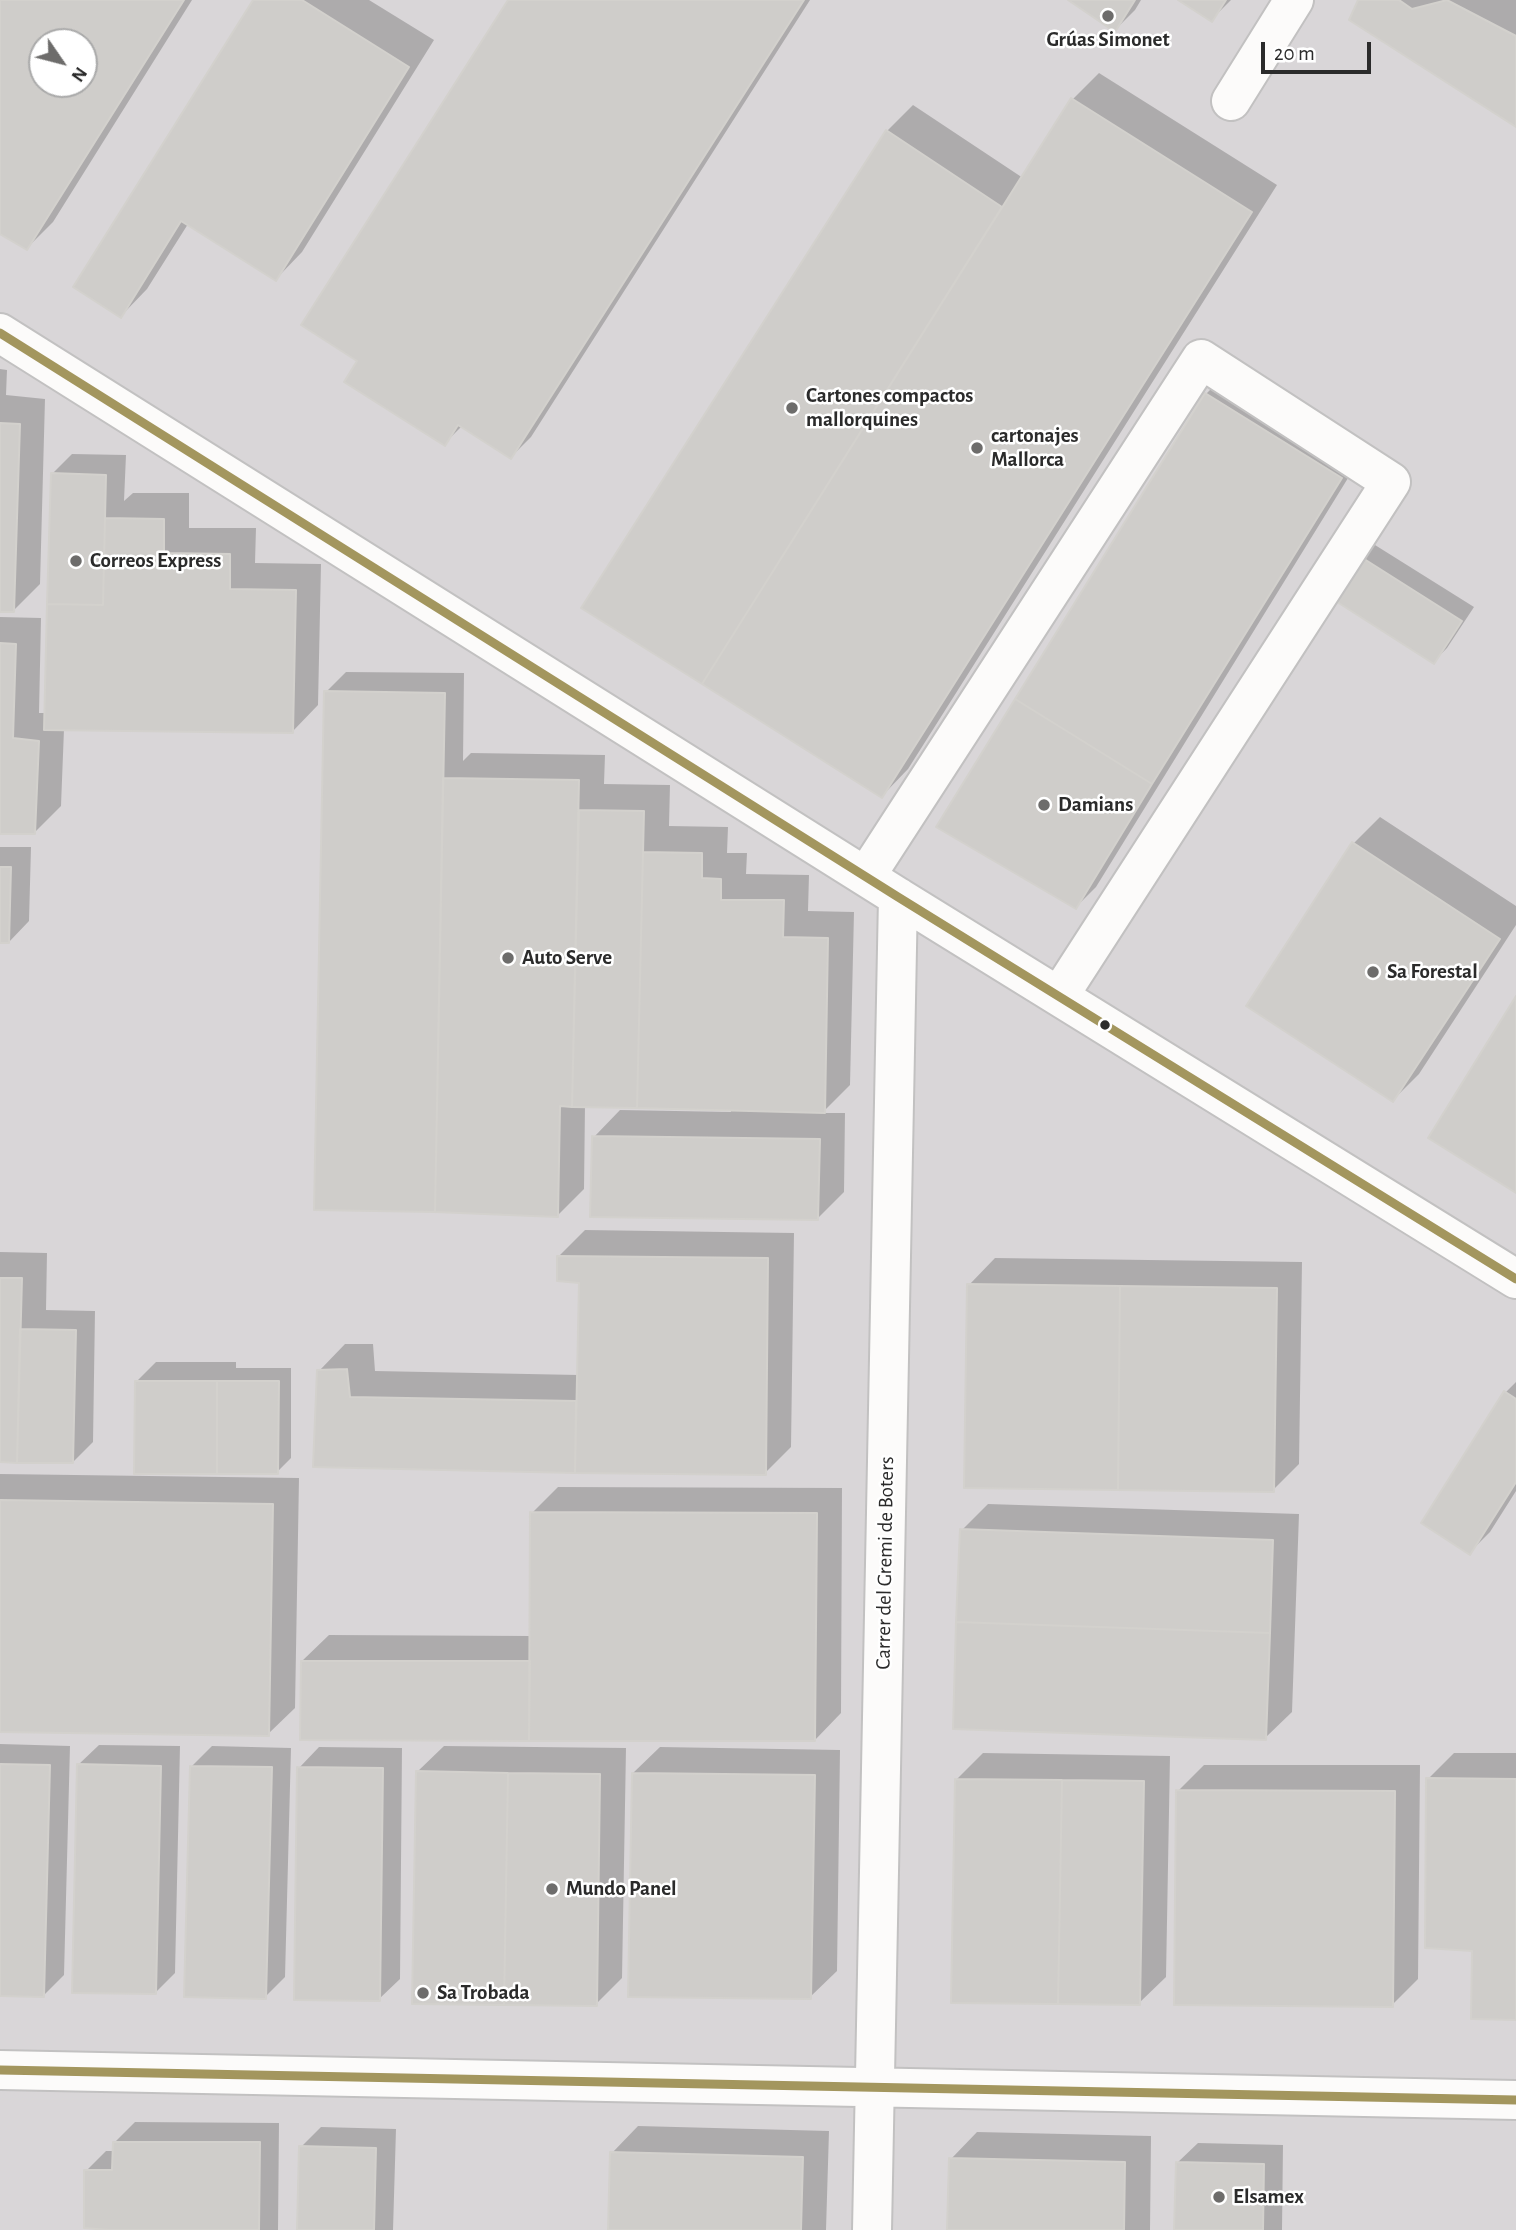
<!DOCTYPE html>
<html>
<head>
<meta charset="utf-8">
<style>
	body { margin:0 }
	#map { position:relative; width:1516px; height:2230px; overflow:hidden; background:#e8e5e1; font-family:"Alegreya Sans",sans-serif }
	canvas { display:block }
	.north { position:absolute; left:28px; top:28px; width:70px; height:70px; box-sizing:border-box; background:#fff; border:2px solid #aaa; border-radius:50%; rotate:125deg; font-size:19px; font-weight:700; line-height:28px; text-align:center; color:#2b2b2b }
	.north::after { content:''; display:block; margin:auto; width:24px; height:32px; background:#6d6c6b; clip-path:polygon(50% 0,100% 100%,50% 72%,0 100%) }
	.scale { position:absolute; left:1261px; top:42px; width:110px; height:32px; box-sizing:border-box; border:4px solid #2b2b2b; border-top:0; padding-left:9px; font-size:21px; line-height:24px; white-space:nowrap; color:#2b2b2b; -webkit-text-stroke:5px #fff; paint-order:stroke }
</style>
</head>
<body>
<div id="map">
<canvas width="1516" height="2230"></canvas>
<div class="north">N</div>
<div class="scale">20 m</div>
</div>
<script>
const ctx = document.querySelector('canvas').getContext('2d');
ctx.lineJoin = 'round';
function paint(path, color) { ctx.fillStyle = color; ctx.fill(path, 'evenodd'); }
const shape = rows => new Path2D(rows.map(r => 'M' + r).join(''));
function trace(path, color, width, dash) { ctx.strokeStyle = color; ctx.lineWidth = width; ctx.lineCap = dash ? 'butt' : 'round'; ctx.setLineDash(dash || []); ctx.stroke(path); }
function drawText(font, color, halo, rows, align = 'center') {
  ctx.font = font + ' "Alegreya Sans",sans-serif'; ctx.lineWidth = 5; ctx.setLineDash([]); ctx.textBaseline = 'middle'; ctx.strokeStyle = halo; ctx.fillStyle = color; for (const [text, x, y, turn = 0] of rows) {
    ctx.save(); ctx.translate(x, y); ctx.rotate((+turn || 0) * Math.PI / 180); ctx.textAlign = isNaN(turn) ? turn : align; if (halo) ctx.strokeText(text, 0, 0); ctx.fillText(text, 0, 0); ctx.restore();
  }
}
paint(shape([
	[0,0,1516,0,1516,2230,0,2230],
	[42,42,84,42,84,84,42,84]
]), '#d9d6d8');
paint(shape([
	[0,0,192,0,53,222,27,248,0,232],
	[42,42,84,42,84,84,42,84],
	[255,0,369,0,434,40,302,252,276,279,188,224,147,289,121,316],
	[510,0,810,0,531,437,511,457,462,426,444,444,360,361],
	[1071,0,1141,0,1135,10,1115,30],
	[1181,0,1231,0,1211,20],
	[1360,0,1516,0,1516,125],
	[1099,73,1277,185,908,769,882,796,583,608,887,131,913,105,1023,178,1073,99],
	[0,369,7,370,6,395,45,399,40,584,14,610,0,610],
	[1226,374,1361,457,1096,887,1076,907,1206,394],
	[72,454,126,455,124,501,133,493,189,493,189,528,256,528,255,563,321,564,318,705,292,732,64,729,61,806,34,833,0,832,0,617,41,618,39,713,46,713,52,474],
	[1375,545,1474,607,1447,648,1434,661,1362,558],
	[346,672,464,673,463,761,471,753,605,755,604,784,670,785,669,826,728,827,727,853,747,853,746,874,809,875,808,911,854,912,850,1085,822,1113,845,1113,844,1192,818,1218,594,1137,620,1110,731,1112,731,1108,585,1105,584,1189,558,1215,326,692],
	[1380,817,1516,906,1516,925,1419,1074,1393,1100,1354,843],
	[0,847,31,847,29,921,9,942,0,941],
	[585,1230,794,1233,791,1447,765,1473,314,1465,319,1371,345,1344,373,1344,375,1371,579,1375,580,1281,559,1256],
	[0,1252,47,1253,46,1310,95,1311,93,1442,73,1462,0,1461],
	[995,1258,1302,1262,1299,1464,1273,1490,969,1285],
	[156,1362,236,1362,236,1368,291,1368,291,1458,277,1472,136,1382],
	[1516,1382,1516,1491,1490,1532,1470,1552,1506,1392],
	[0,1474,299,1478,295,1708,268,1734,0,1730],
	[558,1487,842,1488,841,1713,815,1740,302,1661,329,1635,532,1636,532,1513],
	[988,1504,1299,1514,1292,1712,1265,1738,962,1530],
	[0,1744,70,1746,64,1975,44,1995,0,1994],
	[99,1745,180,1746,175,1973,155,1993,78,1765],
	[212,1746,291,1748,285,1977,265,1997,192,1766],
	[444,1746,626,1748,622,1978,596,2004,417,1772],
	[319,1747,402,1748,400,1979,379,1999,299,1768],
	[660,1747,840,1750,837,1971,810,1997,633,1773],
	[983,1753,1170,1756,1166,1977,1139,2003,957,1779],
	[1454,1753,1516,1753,1516,2019,1474,1950,1428,1779],
	[1204,1765,1420,1765,1418,1979,1392,2005,1178,1791],
	[135,2122,279,2123,278,2230,111,2230,86,2171,106,2151,114,2151,115,2142],
	[638,2126,829,2131,826,2230,609,2230,612,2153],
	[321,2127,396,2129,393,2230,299,2230,301,2147],
	[977,2132,1151,2136,1150,2230,948,2230,951,2159],
	[1198,2143,1283,2145,1282,2230,1176,2230,1177,2163]
]), '#0003');
const building = shape([
	[0,0,184,0,27,250,0,234,0,0],
	[42,42,84,42,84,84,42,84,42,42],
	[253,0,302,0,409,67,276,281,181,221,121,318,73,287,253,0],
	[508,0,804,0,511,459,458,425,445,446,344,382,357,361,301,325,508,0],
	[1068,0,1135,0,1115,32,1068,0],
	[1178,0,1226,0,1212,22,1178,0],
	[1358,0,1399,0,1412,9,1447,0,1516,36,1516,127,1349,20,1358,0],
	[1071,98,1252,212,882,798,702,684,1071,98],
	[886,130,1002,207,702,684,581,608,886,130],
	[1205,393,1342,478,1152,784,1015,699,1205,393],
	[0,423,20,424,14,612,0,612,0,423],
	[51,473,106,475,103,605,47,604,51,473],
	[105,518,164,519,164,553,230,554,230,589,296,590,293,733,44,730,47,604,103,605,105,518],
	[1361,557,1462,621,1434,664,1334,600,1361,557],
	[0,643,16,644,13,738,39,741,35,834,0,834,0,643],
	[324,691,445,693,435,1212,314,1210,324,691],
	[1015,699,1152,784,1076,909,936,827,1015,699],
	[443,778,579,780,572,1107,560,1106,558,1217,435,1212,443,778],
	[579,810,644,811,637,1108,572,1107,579,810],
	[1352,842,1500,939,1393,1102,1246,1006,1352,842],
	[643,852,702,853,702,878,721,879,721,900,784,900,783,937,828,938,825,1113,637,1108,643,852],
	[0,867,11,867,9,943,0,943,0,867],
	[1516,996,1516,1193,1428,1138,1516,996],
	[592,1136,820,1139,818,1220,590,1217,592,1136],
	[557,1256,768,1258,766,1475,575,1473,579,1283,557,1281,557,1256],
	[0,1278,22,1278,17,1463,0,1462,0,1278],
	[967,1284,1120,1286,1118,1490,964,1488,967,1284],
	[1120,1286,1277,1288,1274,1492,1118,1490,1120,1286],
	[20,1329,76,1330,73,1463,17,1463,20,1329],
	[347,1369,350,1397,576,1401,575,1473,313,1467,317,1370,347,1369],
	[135,1381,217,1381,217,1474,134,1474,135,1381],
	[217,1381,279,1381,278,1474,217,1474,217,1381],
	[1504,1391,1516,1399,1516,1482,1470,1555,1421,1523,1504,1391],
	[0,1500,273,1504,269,1736,0,1732,0,1500],
	[530,1512,817,1513,815,1741,529,1741,530,1512],
	[960,1529,1273,1540,1270,1633,956,1622,960,1529],
	[956,1622,1270,1633,1266,1740,953,1729,956,1622],
	[301,1661,530,1661,529,1741,300,1740,301,1661],
	[0,1764,50,1765,44,1997,0,1996,0,1764],
	[77,1764,161,1766,156,1994,72,1993,77,1764],
	[190,1766,272,1767,266,1999,184,1997,190,1766],
	[297,1767,383,1768,380,2001,294,2000,297,1767],
	[416,1771,508,1773,504,2005,412,2004,416,1771],
	[508,1773,600,1774,597,2006,504,2005,508,1773],
	[632,1773,815,1775,811,1999,628,1997,632,1773],
	[1426,1778,1516,1779,1516,2020,1471,2019,1472,1951,1425,1948,1426,1778],
	[955,1779,1062,1780,1058,2004,951,2003,955,1779],
	[1062,1780,1144,1781,1140,2005,1058,2004,1062,1780],
	[1176,1790,1395,1791,1393,2007,1174,2005,1176,1790],
	[113,2142,260,2142,259,2230,109,2230,84,2228,84,2170,112,2170,113,2142],
	[299,2146,376,2148,374,2230,297,2230,299,2146],
	[610,2152,803,2157,801,2230,608,2230,610,2152],
	[949,2158,1125,2162,1124,2230,947,2230,949,2158],
	[1176,2162,1264,2164,1263,2230,1174,2230,1176,2162]
]);
paint(building, '#cfcdca');
trace(building, '#d3d1cd', 2);
const minor = shape([
	[1231,101,1294,0],
	[0,333,898,897,1516,1279],
	[866,876,1201,359,1391,482,1059,996],
	[0,2070,1516,2100],
	[872,2230,898,897]
]);
trace(minor, '#c2c1c1', 42);
trace(minor, '#fcfbfa', 38);
trace(shape([
	[0,333,898,897,1516,1279],
	[0,2070,1516,2100]
]), '#a3965e', 9);
for (const [x, y, r, color] of [
	[1108,16,7,"#6d6c6b"],
	[792,408,7,"#6d6c6b"],
	[977,448,7,"#6d6c6b"],
	[76,561,7,"#6d6c6b"],
	[1044,805,7,"#6d6c6b"],
	[508,958,7,"#6d6c6b"],
	[1373,972,7,"#6d6c6b"],
	[1105,1025,6,"#2b2b2b"],
	[552,1889,7,"#6d6c6b"],
	[423,1993,7,"#6d6c6b"],
	[1219,2197,7,"#6d6c6b"]
]) { const dot = new Path2D(); dot.arc(x, y, r, 0, 2 * Math.PI); ctx.fillStyle = color; ctx.fill(dot); trace(dot, '#fff', 2.5); }
drawText('bold 21px', '#2b2b2b', '#fff', [
	["Grúas Simonet",1108,40,"center"],
	["Cartones compactos",806,396],
	["mallorquines",806,420],
	["cartonajes",991,436],
	["Mallorca",991,460],
	["Correos Express",90,561],
	["Damians",1058,805],
	["Auto Serve",522,958],
	["Sa Forestal",1387,972],
	["Mundo Panel",566,1889],
	["Sa Trobada",437,1993],
	["Elsamex",1233,2197]
], 'left');
drawText('21px', '#2b2b2b', '#fff', [
	["Carrer del Gremi de Boters",885,1563,-89]
]);
</script>
</body>
</html>
